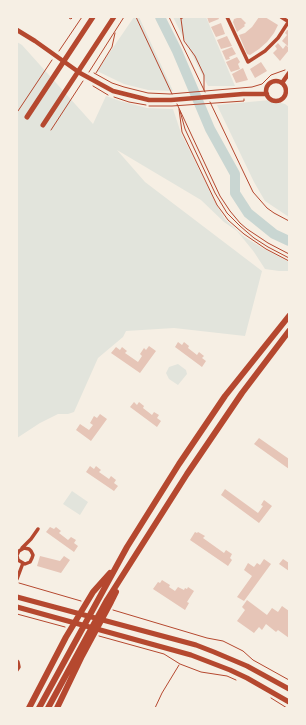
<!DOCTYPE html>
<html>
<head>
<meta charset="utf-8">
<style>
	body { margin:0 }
	#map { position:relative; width:306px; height:725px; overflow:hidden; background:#f6efe4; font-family:"Roboto Condensed",sans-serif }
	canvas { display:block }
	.frame { position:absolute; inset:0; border:18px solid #f6efe4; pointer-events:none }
</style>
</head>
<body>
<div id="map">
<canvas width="306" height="725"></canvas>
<div class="frame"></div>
</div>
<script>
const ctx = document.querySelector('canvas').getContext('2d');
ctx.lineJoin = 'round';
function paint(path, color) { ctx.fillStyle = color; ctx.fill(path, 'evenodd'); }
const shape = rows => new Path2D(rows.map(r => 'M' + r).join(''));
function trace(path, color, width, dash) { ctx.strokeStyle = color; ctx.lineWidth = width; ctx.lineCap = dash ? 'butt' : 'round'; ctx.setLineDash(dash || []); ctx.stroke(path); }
paint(shape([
	[134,17,139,17,173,91,148,90,124,84,97,71],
	[173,17,206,17,235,86,208,86],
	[17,42,22,45,93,124,106,96,120,101,147,108,173,109,181,133,215,202,225,219,243,236,264,249,289,262,289,271,279,271,265,269,254,252,237,231,224,222,201,200,117,150,145,182,262,271,245,336,174,328,126,331,123,337,98,358,74,412,68,414,58,414,40,423,17,438],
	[270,100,285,104,289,107,289,217,265,201,254,182,217,105],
	[178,364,186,370,187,374,178,385,169,379,166,373,169,367],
	[72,491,88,502,80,515,63,504]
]), '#e2e4dc');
trace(shape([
	[160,17,177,51,210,129,235,174,235,193,248,213,274,234,289,241]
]), '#c9d6d2', 10);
paint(shape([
	[207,17,218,17,219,19,209,23],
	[259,17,265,17,278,25,274,33,267,42,259,49,250,55,247,54,239,35,245,33,252,27],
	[237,18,241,18,246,23,244,25,245,26,237,32,233,22,234,19],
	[221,23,225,34,216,37,211,27],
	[287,30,289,30,289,47,282,41,287,35,285,33],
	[227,36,232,46,221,49,217,40],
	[278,43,283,49,286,45,289,48,289,50,280,61,273,53,277,49,275,46],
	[232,47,236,54,229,57,230,59,226,60,222,51],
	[237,57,240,62,238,64,240,69,231,72,226,62],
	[261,62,267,71,255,78,250,69],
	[243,68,248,80,236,83,232,74],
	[178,342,182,345,184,342,189,346,188,348,197,355,199,352,204,356,202,358,206,361,202,367,175,347],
	[149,346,156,351,140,373,111,353,116,347,120,350,122,347,127,351,125,353,138,362,142,356,140,354,144,348,146,350],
	[134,402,137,405,139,402,144,406,143,408,152,415,154,412,159,415,157,418,161,421,157,427,130,407],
	[100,414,107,419,91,441,76,430,80,424,89,430,93,425,90,423,94,416,97,418],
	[259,438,289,459,289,469,254,444],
	[90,466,94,469,96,466,101,470,99,472,109,479,111,476,116,480,114,483,118,486,114,491,86,472],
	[225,489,258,513,263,506,261,505,264,500,272,506,259,523,221,495],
	[50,527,54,529,56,527,61,531,59,533,68,540,71,537,76,540,74,543,78,546,74,552,46,532],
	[195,532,197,533,198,532,205,536,203,538,224,553,226,550,232,554,230,558,232,560,228,566,190,540],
	[40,556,60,561,64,556,70,560,61,573,37,566],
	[264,559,271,564,244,601,237,597,252,576,244,570,248,563,254,567,257,563,260,565],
	[283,559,289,563,289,571,279,564],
	[162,580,170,585,169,587,175,591,178,587,184,590,185,588,187,589,188,587,194,591,187,602,189,603,185,610,153,589,158,582,160,583],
	[247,600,267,615,272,608,278,612,282,606,289,611,289,638,278,630,276,632,266,624,262,630,259,627,254,633,237,621,245,610,242,607]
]), '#e6c5b7');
trace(shape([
	[70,17,69,18,71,19,73,17],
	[136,17,172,94],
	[169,17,205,92],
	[180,17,181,19,184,17],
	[181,19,184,41,195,56,204,75,204,90],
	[59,51,82,17],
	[89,72,124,17],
	[94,73,112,83,124,87,148,93,170,94,252,87,262,84,271,75,285,70],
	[96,73,112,47,115,33],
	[93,86,108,95],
	[114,97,129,102,146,105],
	[210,102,253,192,267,208,274,213,289,221],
	[177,104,220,196,230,211,240,223,247,229,268,243,289,254],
	[149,106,172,106,244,101,244,99],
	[179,109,182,132,217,205,223,213,228,220,244,234,266,249,289,261],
	[18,111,52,60],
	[180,111,185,129,215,193,227,213,240,226,254,238,268,247,289,258],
	[51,130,83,81],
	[19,583,81,601],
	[113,610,207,638,223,641,243,651,253,660,289,680],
	[17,614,65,627],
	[99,636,164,654,180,664,201,672,227,676,236,680],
	[271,698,287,708],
	[155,708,162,693,179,665]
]), '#b5482f', 1);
trace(shape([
	[227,17,248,62,265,51,278,38,289,21],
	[281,17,289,22],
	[22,548,31,539,38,529],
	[17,555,19,551,24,548,29,549,31,551,33,555,32,558,30,562,25,564,23,563,18,560,17,556],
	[17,579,23,563],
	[17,661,18,662,19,667,17,670]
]), '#b5482f', 3.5);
trace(shape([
	[17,30,35,41,80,73,113,91,149,100,171,100,243,94,267,94],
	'266 91a10 10 0 1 1 20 0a10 10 0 1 1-20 0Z',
	[282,83,289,73]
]), '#b5482f', 4.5);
trace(shape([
	[27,117,93,17],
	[43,125,114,17],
	[17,597,196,645,214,652,247,666,289,689],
	[17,607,191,655,230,670,247,678,289,702]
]), '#b5482f', 5);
trace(shape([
	[29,708,66,637,93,592,110,573],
	[39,708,127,547,179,464,225,396,289,316],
	[48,708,107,600,187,474,242,393,289,331],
	[57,708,82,656,111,602,116,592]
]), '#b5482f', 6);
</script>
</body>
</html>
